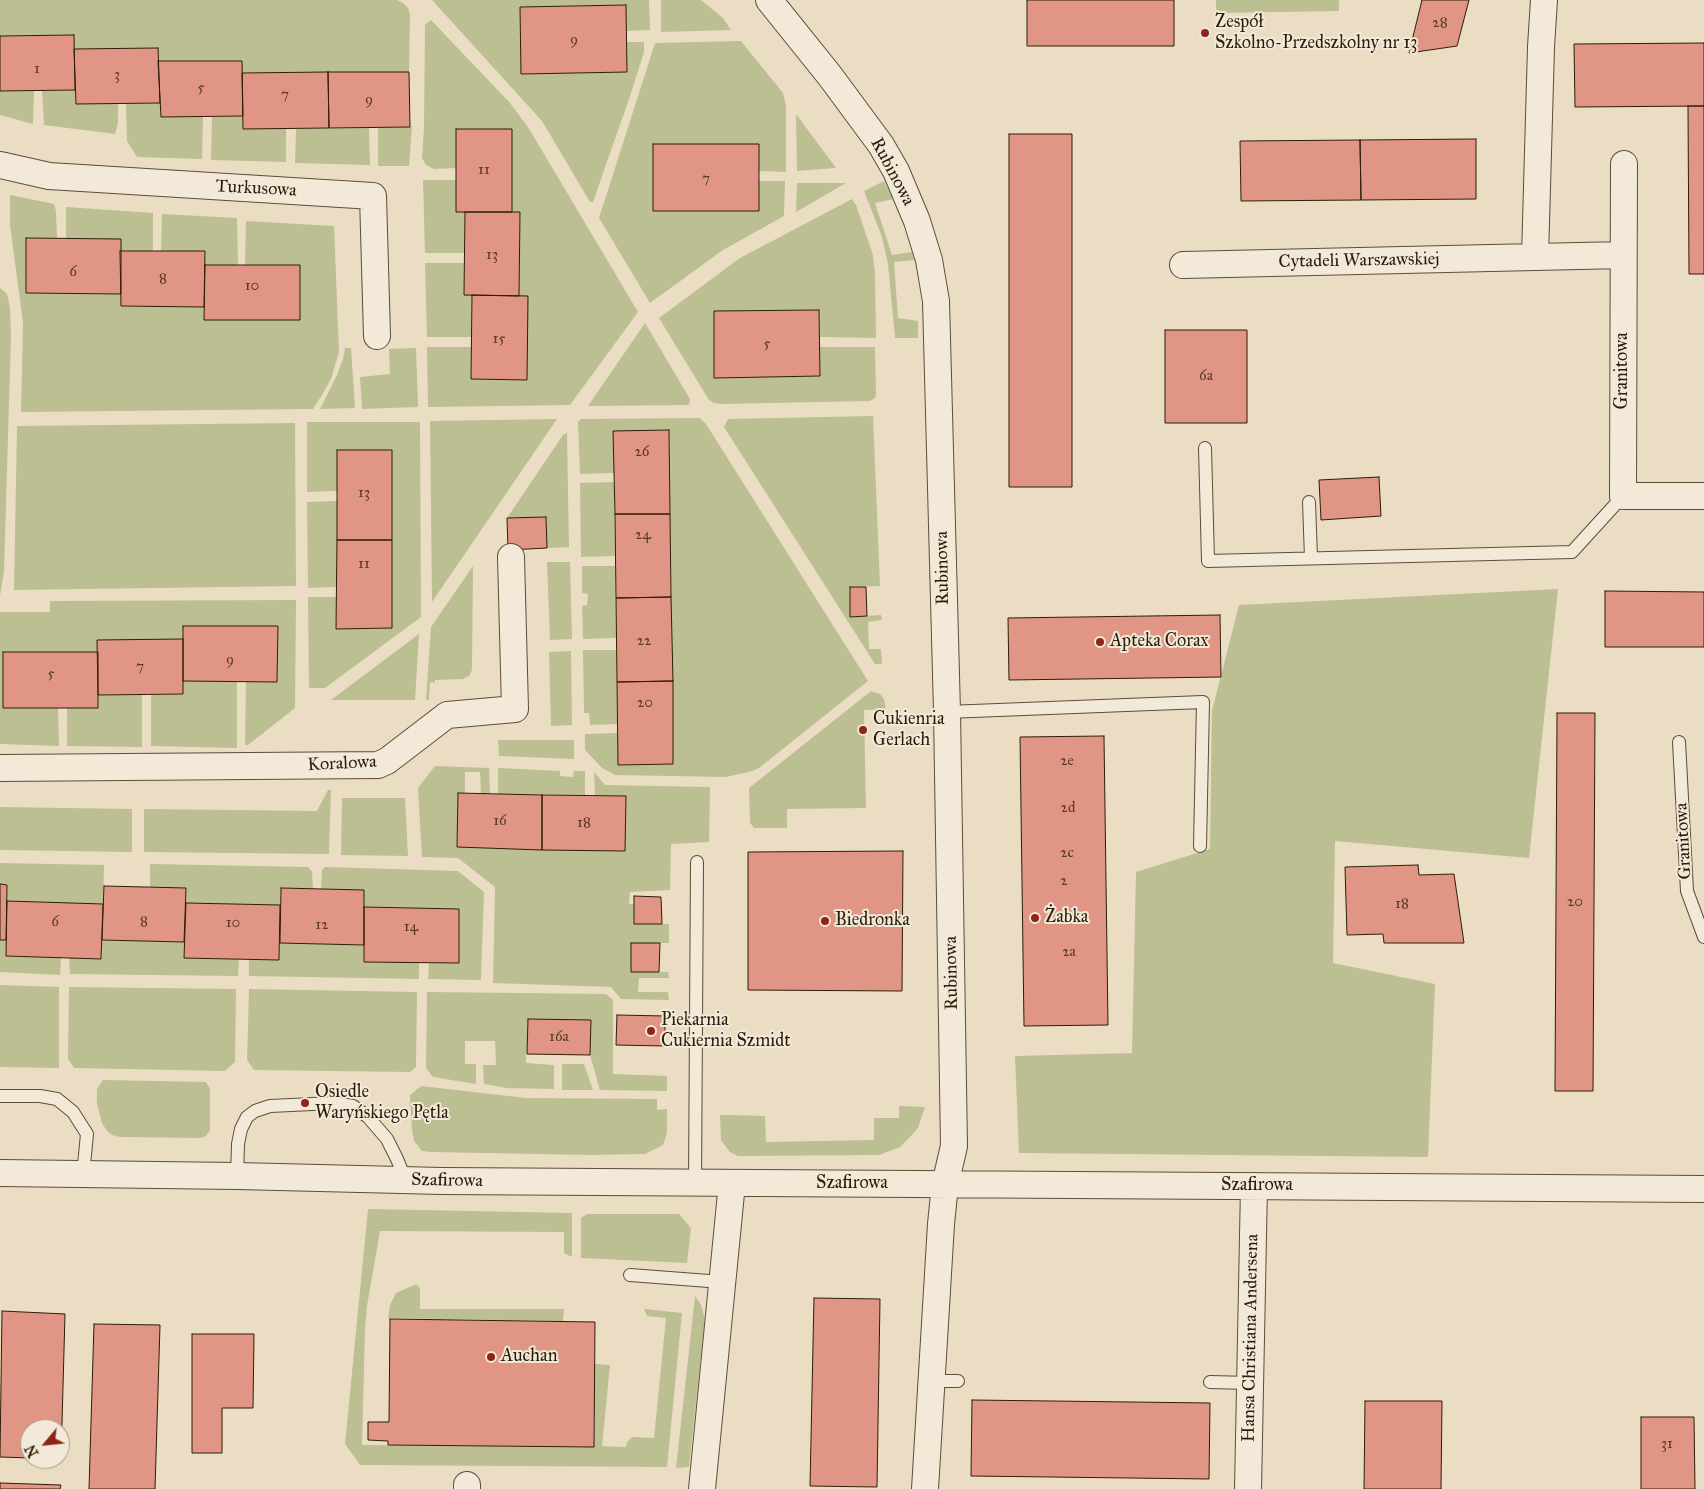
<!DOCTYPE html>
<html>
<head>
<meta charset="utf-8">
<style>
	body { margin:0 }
	#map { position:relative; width:1704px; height:1489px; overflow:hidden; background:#ebddc4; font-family:"IM FELL Great Primer",serif }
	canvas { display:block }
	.north { position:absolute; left:20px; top:1419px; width:50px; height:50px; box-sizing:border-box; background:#f2e9d9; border:1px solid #a39786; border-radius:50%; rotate:242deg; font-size:14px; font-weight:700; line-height:20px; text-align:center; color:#2c1d09 }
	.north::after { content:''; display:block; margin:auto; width:18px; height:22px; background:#8f2418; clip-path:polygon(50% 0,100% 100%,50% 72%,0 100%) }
</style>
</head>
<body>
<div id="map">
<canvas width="1704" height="1489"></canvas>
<div class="north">N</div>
</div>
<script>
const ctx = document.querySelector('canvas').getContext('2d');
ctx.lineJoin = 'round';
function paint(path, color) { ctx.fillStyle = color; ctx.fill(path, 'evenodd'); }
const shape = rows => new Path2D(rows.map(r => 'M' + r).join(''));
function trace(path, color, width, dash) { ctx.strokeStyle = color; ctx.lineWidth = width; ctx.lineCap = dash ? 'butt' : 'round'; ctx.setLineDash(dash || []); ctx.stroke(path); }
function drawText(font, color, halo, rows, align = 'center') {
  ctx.font = font + ' "IM FELL Great Primer",serif'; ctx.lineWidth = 4; ctx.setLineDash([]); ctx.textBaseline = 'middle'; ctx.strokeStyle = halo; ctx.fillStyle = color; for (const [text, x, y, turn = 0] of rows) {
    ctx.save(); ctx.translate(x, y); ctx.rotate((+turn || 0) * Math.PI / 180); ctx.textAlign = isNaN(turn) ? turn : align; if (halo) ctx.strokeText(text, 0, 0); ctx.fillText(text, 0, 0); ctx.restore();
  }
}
paint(shape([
	[0,0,397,0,403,3,408,8,410,14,409,72,242,73,242,61,158,61,158,48,74,49,73,35,0,36],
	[432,0,649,0,650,30,626,31,626,5,520,7,522,74,626,72,626,42,644,42,644,52,630,96,593,202,590,202,542,121],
	[661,0,701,0,723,18,731,30,661,32],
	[1216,0,1339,0,1339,11,1216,13],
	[431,20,510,103,528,127,638,312,570,405,428,407,427,347,471,347,471,379,527,380,519,296,520,212,512,212,512,129,456,129,456,168,434,169,426,165,422,158,424,128,425,25],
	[741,41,783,93,786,106,786,172,759,171,759,145,653,144,653,211,759,211,759,181,785,181,784,216,723,250,650,303,599,218,655,43],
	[75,90,76,104,118,103,118,123,115,134,44,125,42,91],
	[0,91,34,91,33,124,0,115],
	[160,103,161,117,203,117,202,159,137,157,127,141,126,104],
	[796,114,836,168,797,171],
	[243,116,286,128,286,162,211,160,212,117],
	[412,127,409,166,378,166,378,128],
	[369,128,370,165,295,163,296,129],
	[423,180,456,180,456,212,465,212,464,253,425,253],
	[884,181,893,199,875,203,892,255,912,252,914,260,894,262,898,318,918,321,918,338,895,338,888,264,882,237,864,191],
	[797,183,846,183,796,212],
	[10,195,54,204,56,211,57,238,26,238,26,293,121,294,122,306,204,307,205,320,300,320,300,265,245,265,246,221,334,226,339,352,331,379,322,395,313,409,21,412,23,323,10,225],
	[852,199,856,205,873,255,875,273,876,338,820,337,819,310,714,311,714,378,819,376,819,347,875,347,876,395,875,398,870,401,721,404,714,403,709,400,659,318,740,258],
	[66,207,153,213,153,251,120,251,120,239,66,238],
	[162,214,237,218,238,265,205,265,205,251,161,251],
	[425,263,464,263,464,295,472,295,471,337,427,337],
	[0,288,7,294,10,308,11,336,4,571,0,596],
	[645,323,690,399,689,405,588,406],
	[345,348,351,348,355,408,320,409,337,375,343,359],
	[416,348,418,407,362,409,360,377,390,374,389,349],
	[873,416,880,586,850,587,851,617,881,615,882,620,868,622,869,649,881,649,882,664,875,664,724,427,728,419],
	[700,418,706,424,868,681,759,768,749,772,725,777,615,775,602,768,585,750,585,734,618,733,618,765,673,764,669,431,614,473,580,474,578,422,581,419],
	[557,419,432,602,430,421],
	[307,422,420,422,421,617,325,688,309,688,308,597,336,597,337,629,392,628,392,450,337,450,337,491,307,492],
	[295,423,296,586,14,590,17,426],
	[567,433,569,547,547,548,546,517,507,518,563,435],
	[614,482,615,556,581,557,580,483],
	[337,501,337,587,308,588,307,502],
	[547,562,570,562,572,639,550,640],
	[473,566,472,670,469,676,463,679,435,680,435,683,430,682,429,700,426,700,431,627],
	[615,566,616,638,583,639,582,606,587,605,588,594,582,593,582,566],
	[1558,589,1529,858,1335,841,1333,963,1435,984,1428,1157,1019,1153,1015,1056,1132,1053,1136,872,1210,849,1212,711,1239,605],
	[296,600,295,708,248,745,245,745,246,681,277,681,278,627,183,627,183,639,98,652,3,652,58,708,59,746,0,744,0,612,50,612,50,601],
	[419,634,415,700,331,700],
	[583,650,616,650,618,724,590,725,589,713,584,713],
	[571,651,572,725,551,726,549,652],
	[183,681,237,681,237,748,151,746,151,695,183,694],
	[871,691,880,694,884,699,886,709,864,710,866,808,787,809,787,828,754,828,750,823,749,788],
	[98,695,142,695,142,747,67,746,67,708,98,708],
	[498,740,574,740,574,759,499,756],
	[435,766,489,768,490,793,481,793,480,772,465,772,465,793,458,793,458,847,625,851,626,796,595,795,594,772,605,785,710,787,709,842,671,844,670,890,630,892,629,904,634,904,635,924,669,924,669,943,631,943,632,972,668,972,669,978,639,978,638,992,668,992,669,1000,621,999,611,987,493,983,495,887,458,858,422,857,418,788],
	[498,768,560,771,560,776,573,777,574,771,585,771,585,795,498,794],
	[328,790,331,790,329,854,144,852,144,809,317,811],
	[342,798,405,798,408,856,341,855],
	[0,807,132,809,132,852,0,850],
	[0,863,104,865,103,904,7,901,7,885,0,884],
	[150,864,308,867,312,872,313,889,281,888,280,905,186,903,186,888,150,887],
	[325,867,458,871,484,892,481,980,428,979,429,963,459,963,459,909,364,907,364,890,321,889,322,870],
	[0,940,6,940,6,956,61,957,60,975,0,972],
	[102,940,184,942,185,958,239,959,238,976,70,974,69,958,101,958],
	[280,943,364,945,364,962,419,963,419,979,249,976,249,960,279,960],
	[0,985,59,987,59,1068,0,1067],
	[69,987,236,989,235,1062,225,1071,74,1068,68,1059],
	[249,989,417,992,416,1067,410,1072,254,1070,247,1060],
	[427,992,606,994,613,1000,613,1074,667,1076,667,1091,600,1090,590,1055,590,1020,528,1020,526,1063,554,1065,554,1089,507,1088,484,1084,483,1065,496,1065,495,1041,465,1041,465,1064,476,1064,476,1084,433,1077,426,1068],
	[562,1064,584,1064,593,1090,562,1090],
	[103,1080,206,1082,210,1089,210,1130,206,1136,200,1138,120,1137,112,1135,107,1131,102,1123,97,1103,97,1089],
	[421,1086,526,1098,657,1099,657,1110,667,1109,667,1133,663,1145,645,1154,591,1155,431,1152,422,1151,414,1141,412,1130,410,1095],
	[899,1106,925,1107,918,1128,910,1137,900,1147,879,1155,738,1156,730,1152,721,1140,720,1115,732,1115,765,1116,766,1142,874,1140,874,1118,899,1118],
	[368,1209,572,1213,572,1257,564,1253,564,1232,380,1231,367,1306,365,1329,362,1445,594,1447,595,1364,610,1365,602,1446,626,1447,627,1442,632,1437,654,1438,666,1318,647,1316,644,1309,682,1313,667,1467,360,1465,345,1444],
	[587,1214,679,1214,691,1228,687,1263,581,1258,581,1218],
	[414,1285,417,1285,420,1289,420,1309,564,1309,563,1321,388,1318,390,1305,396,1293],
	[695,1296,701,1305,705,1319,689,1467,676,1468]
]), '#bcbf91');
const building = shape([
	[1027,0,1174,0,1174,46,1027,46,1027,0],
	[1422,0,1469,0,1457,46,1409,53,1422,0],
	[626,5,627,72,521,74,520,7,626,5],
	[74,35,75,90,0,91,0,36,74,35],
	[1704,43,1704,106,1575,107,1574,44,1704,43],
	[158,48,160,103,76,104,74,49,158,48],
	[158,61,242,61,243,116,161,117,158,61],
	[328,72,409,72,410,127,329,128,328,72],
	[328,72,329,128,243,129,242,73,328,72],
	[1688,106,1704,106,1704,274,1689,274,1688,106],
	[456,129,512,129,512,212,456,212,456,129],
	[1009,134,1072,134,1072,487,1009,487,1009,134],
	[1476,139,1476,199,1361,200,1360,140,1476,139],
	[1360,140,1361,200,1241,201,1240,141,1360,140],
	[653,144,759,144,759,211,653,211,653,144],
	[465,212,520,212,519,296,464,295,465,212],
	[26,238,121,239,121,294,26,293,26,238],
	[120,251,205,251,204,307,121,306,120,251],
	[205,265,300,265,300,320,204,320,205,265],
	[472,295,528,296,527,380,471,379,472,295],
	[819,310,820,376,714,378,714,311,819,310],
	[1165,330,1247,330,1247,423,1165,423,1165,330],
	[669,430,670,514,615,514,613,431,669,430],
	[337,450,392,450,392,540,337,540,337,450],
	[1379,477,1381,516,1321,520,1319,480,1379,477],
	[615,514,670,514,671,597,616,598,615,514],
	[546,517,547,548,508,550,507,518,546,517],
	[337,540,392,540,392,628,336,629,337,540],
	[850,587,866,587,867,616,850,617,850,587],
	[1605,591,1704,592,1704,647,1605,647,1605,591],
	[671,597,673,681,617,682,616,598,671,597],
	[1220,615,1221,677,1009,680,1008,618,1220,615],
	[183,626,278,626,277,682,183,681,183,626],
	[183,639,183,694,98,695,97,640,183,639],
	[3,652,98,652,98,708,3,708,3,652],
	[673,681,673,764,618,765,617,682,673,681],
	[1557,713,1595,713,1593,1091,1555,1091,1557,713],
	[1104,736,1108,1025,1024,1026,1020,737,1104,736],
	[458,793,542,795,542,850,457,847,458,793],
	[542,795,626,796,625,851,542,850,542,795],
	[903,851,902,991,748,990,748,852,903,851],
	[1418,865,1419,875,1454,874,1464,943,1384,943,1383,934,1347,935,1345,867,1418,865],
	[0,884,7,885,6,940,0,940,0,884],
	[104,886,186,888,184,942,102,940,104,886],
	[281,888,364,890,364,945,280,943,281,888],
	[634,896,661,897,662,924,634,924,634,896],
	[7,901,103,904,101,959,6,956,7,901],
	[186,903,280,905,279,960,184,958,186,903],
	[364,907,459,909,459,963,364,962,364,907],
	[631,943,660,943,659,972,631,972,631,943],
	[617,1015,665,1016,665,1046,616,1045,617,1015],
	[528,1019,591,1020,590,1055,527,1054,528,1019],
	[814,1298,880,1299,877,1487,810,1486,814,1298],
	[2,1311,65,1314,61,1459,60,1429,30,1429,30,1458,0,1457,2,1311],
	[390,1319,595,1322,594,1447,388,1445,388,1441,368,1440,368,1422,389,1422,390,1319],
	[94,1324,160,1325,155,1489,89,1489,94,1324],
	[192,1334,254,1334,253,1408,222,1408,222,1453,192,1453,192,1334],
	[972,1400,1210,1403,1209,1479,971,1476,972,1400],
	[1365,1401,1442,1401,1441,1489,1364,1489,1365,1401],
	[1641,1417,1694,1417,1695,1489,1641,1489,1641,1417],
	[0,1483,61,1485,60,1489,0,1489,0,1483]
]);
paint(building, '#e19685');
trace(building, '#2c1d09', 1);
const lane = shape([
	[1205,448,1208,561,1572,552,1623,496],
	[1309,502,1311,558],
	[947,712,1203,702,1200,846],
	[1679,742,1687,891,1704,937],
	[0,1096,40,1096,57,1099,73,1112,87,1134,83,1175],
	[237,1176,238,1144,241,1129,247,1117,255,1111,270,1106,333,1103,353,1106,368,1117,387,1139,397,1159,406,1181],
	[695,1183,697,862],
	[630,1275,722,1282],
	[932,1381,958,1381],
	[1210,1382,1250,1383]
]);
const street = shape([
	[769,0,830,76,881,145,896,171,917,221,929,260,936,301,947,712,954,1146,945,1185,941,1224,925,1489],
	[1624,164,1623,496,1704,496],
	[0,165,49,176,373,196,377,336],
	[1535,257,1541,47,1544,0],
	[1183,265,1623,255],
	[0,768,378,765,387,761,447,715,515,709,511,557],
	[0,1173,237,1176,442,1181,1704,1189],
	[467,1489,467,1485],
	[702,1489,732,1183],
	[1248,1489,1254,1186]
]);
trace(lane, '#5c4d38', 14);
trace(street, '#5c4d38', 28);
trace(lane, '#f2e9d9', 12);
trace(street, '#f2e9d9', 26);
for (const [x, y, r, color] of [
	[1205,33,5,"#8f2418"],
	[1100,642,5,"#8f2418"],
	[863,730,5,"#8f2418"],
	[1035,918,5,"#8f2418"],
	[825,921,5,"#8f2418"],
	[651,1031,5,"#8f2418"],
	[305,1103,5,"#8f2418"],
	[491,1357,5,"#8f2418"]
]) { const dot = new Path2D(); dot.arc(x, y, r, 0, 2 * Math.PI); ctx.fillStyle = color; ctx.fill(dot); trace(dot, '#f2e9d9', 2); }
drawText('15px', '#593b28', null, [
	["28",1440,23],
	["9",574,40],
	["1",37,69],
	["3",117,75],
	["5",201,88],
	["7",285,95],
	["9",369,100],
	["11",484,170],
	["7",706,179],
	["13",492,255],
	["6",73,272],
	["8",163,279],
	["10",252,286],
	["15",499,339],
	["5",767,344],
	["6a",1206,376],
	["26",642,452],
	["13",364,493],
	["24",643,535],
	["11",364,564],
	["22",644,641],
	["9",230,660],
	["7",140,667],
	["5",51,674],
	["20",645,703],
	["2e",1067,761],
	["2d",1068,808],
	["16",500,821],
	["18",584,823],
	["2c",1067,853],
	["2",1064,881],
	["20",1575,902],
	["18",1402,904],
	["6",55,922],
	["8",144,922],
	["10",233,923],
	["12",322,925],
	["14",411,927],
	["2a",1069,952],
	["16a",559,1037],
	["31",1667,1444]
]);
drawText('18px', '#2c1d09', '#f2e9d9', [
	["Zespół",1215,23],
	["Szkolno-Przedszkolny nr 13",1215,44],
	["Apteka Corax",1110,642],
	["Cukienria",873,720],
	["Gerlach",873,741],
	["Żabka",1045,918],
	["Biedronka",835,921],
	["Piekarnia",661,1021],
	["Cukiernia Szmidt",661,1042],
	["Osiedle",315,1093],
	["Waryńskiego Pętla",315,1114],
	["Auchan",501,1357]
], 'left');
drawText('18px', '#2c1d09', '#f2e9d9', [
	["Rubinowa",892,172,62],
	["Turkusowa",256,189,3],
	["Cytadeli Warszawskiej",1359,261,-1],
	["Granitowa",1623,371,-90],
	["Rubinowa",943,568,-91],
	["Koralowa",342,764,-3],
	["Granitowa",1684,841,-93],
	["Rubinowa",952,973,-91],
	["Szafirowa",447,1181,1],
	["Szafirowa",852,1184],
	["Szafirowa",1257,1186],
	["Hansa Christiana Andersena",1251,1338,-89]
]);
</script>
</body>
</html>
